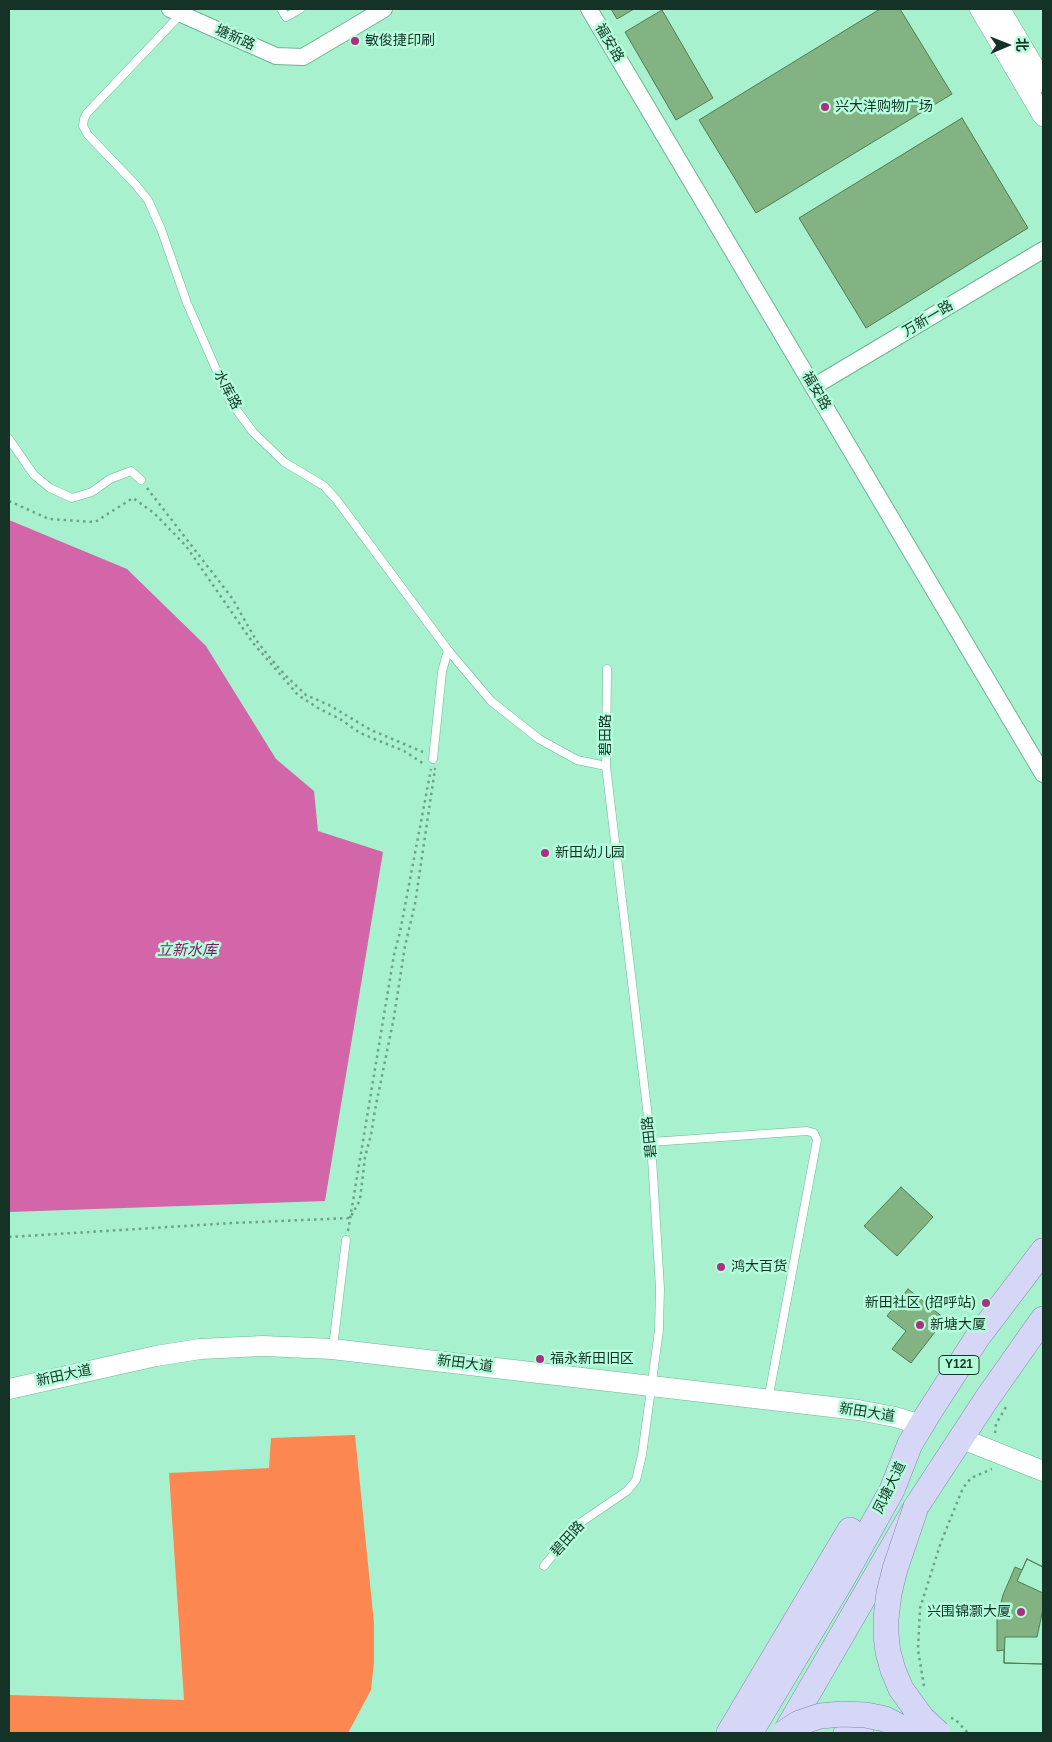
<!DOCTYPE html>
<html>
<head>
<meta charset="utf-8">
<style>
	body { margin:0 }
	#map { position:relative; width:1052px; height:1742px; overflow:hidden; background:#a8f1cf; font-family:Helvetica,"Noto Sans SC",sans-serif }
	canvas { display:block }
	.frame { position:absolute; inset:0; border:10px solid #143226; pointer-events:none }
	.north { position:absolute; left:982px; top:20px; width:50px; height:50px; -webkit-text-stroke:4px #b5fedc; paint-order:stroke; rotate:89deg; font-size:14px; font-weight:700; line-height:20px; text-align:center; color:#143226 }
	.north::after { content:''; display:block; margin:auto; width:18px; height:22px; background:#143226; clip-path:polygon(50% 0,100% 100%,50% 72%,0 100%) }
</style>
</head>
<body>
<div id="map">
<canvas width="1052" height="1742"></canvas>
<div class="frame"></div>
<div class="north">北</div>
</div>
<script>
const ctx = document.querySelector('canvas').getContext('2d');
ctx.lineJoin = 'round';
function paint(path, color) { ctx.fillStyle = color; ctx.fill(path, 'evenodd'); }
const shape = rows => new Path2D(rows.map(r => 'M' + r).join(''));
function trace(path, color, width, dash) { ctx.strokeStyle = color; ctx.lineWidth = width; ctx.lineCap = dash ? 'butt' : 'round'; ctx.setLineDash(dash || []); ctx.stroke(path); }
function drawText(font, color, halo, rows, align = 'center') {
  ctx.font = font + ' Helvetica,"Noto Sans SC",sans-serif'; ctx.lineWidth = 5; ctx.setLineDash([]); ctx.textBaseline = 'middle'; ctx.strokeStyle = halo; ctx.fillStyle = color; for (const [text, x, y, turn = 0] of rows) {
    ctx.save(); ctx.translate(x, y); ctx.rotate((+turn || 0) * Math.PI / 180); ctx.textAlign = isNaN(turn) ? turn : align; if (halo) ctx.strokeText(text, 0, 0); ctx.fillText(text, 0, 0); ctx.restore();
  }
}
paint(shape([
	[355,1435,374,1623,374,1662,371,1690,348,1733,9,1733,9,1695,184,1700,169,1473,269,1468,271,1438]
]), '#fd8751');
paint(shape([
	[9,520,127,569,206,646,276,759,314,791,318,831,383,852,325,1201,9,1212]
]), '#d365a9');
const building = shape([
	[611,9,634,9,617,19,611,9],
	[880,9,900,9,952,94,756,213,699,120,880,9],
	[662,10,713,98,676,120,625,32,662,10],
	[962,118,1028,228,866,328,799,218,962,118],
	[901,1187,933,1217,897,1256,864,1226,901,1187],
	[908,1289,945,1319,911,1363,892,1349,906,1331,887,1316,908,1289],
	[1027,1559,1043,1567,1043,1593,1017,1581,1027,1559],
	[1027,1559,1043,1567,1043,1664,1004,1663,1004,1650,997,1651,997,1618,1003,1595,1015,1567,1022,1570,1027,1559],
	[1043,1609,1043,1664,1004,1663,1005,1637,1037,1637,1043,1609]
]);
paint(building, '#84b383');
trace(building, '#4f7c4f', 1);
const service = shape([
	[281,9,286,17,300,9],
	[181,14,87,113,84,119,83,126,88,135,135,184,148,200,161,229,187,303,230,401,253,432,284,462,324,486,336,499,448,650,442,672,433,759],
	[9,439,34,475,50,488,72,498,92,492,110,479,131,471,141,480],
	[448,650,491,701,539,739,577,760,606,766],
	[651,1142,807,1131,814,1133,817,1140,768,1400],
	[333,1347,346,1240],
	[544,1566,577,1525,627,1491,636,1480,642,1455,659,1330,660,1288,651,1142,606,766,607,669]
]);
const minor = shape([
	[170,9,276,56,303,57,384,9],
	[589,9,1043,774],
	[813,387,1043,250]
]);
const tertiary = shape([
	[980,9,1043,116],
	[1000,9,1043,82],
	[9,1389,156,1356,200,1349,263,1346,332,1349,858,1410,895,1417,921,1425],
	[960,1438,1043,1471]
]);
const primary = shape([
	[729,1733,850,1530],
	[750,1733,843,1578,892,1490,910,1444,928,1414,977,1338,1043,1251],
	[785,1733,916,1507,986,1400,1043,1319],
	[846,1733,861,1733]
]);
trace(service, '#6db495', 9);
trace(minor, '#6db495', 18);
trace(tertiary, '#6db495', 21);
trace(primary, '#818bab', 26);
trace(shape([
	[147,488,232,598,256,640,271,659,286,676,306,695,329,705,371,730,423,752],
	[9,501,49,519,95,522,133,498,154,513,186,546,253,643,298,695,318,708,340,719,360,733,404,751,424,764],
	[348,1231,394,955,400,932,431,769],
	[9,1237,233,1223,350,1218,360,1200,365,1157,371,1135,375,1110,394,1017,405,946,415,904,435,769,434,769],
	[995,1433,996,1424,1006,1407],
	[924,1686,918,1650,920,1608,941,1542,963,1488,971,1478,992,1469],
	[951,1718,955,1719,968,1733]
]), '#6ba289', 2.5, [2.5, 4]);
trace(service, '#fff', 8);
trace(minor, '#fff', 16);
trace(tertiary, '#fff', 20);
trace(primary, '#d6d6f7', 25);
const primaryBridge = shape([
	[916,1507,895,1569,889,1593,886,1618,886,1635,888,1652,893,1670,901,1689,922,1718,938,1733],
	[784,1733,799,1723,820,1716,842,1714,866,1715,885,1719,912,1733]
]);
trace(primaryBridge, '#818bab', 26, []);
trace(primaryBridge, '#d6d6f7', 25);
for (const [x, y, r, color] of [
	[355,41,5,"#ab3082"],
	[825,107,5,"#ab3082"],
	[545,853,5,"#ab3082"],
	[721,1267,5,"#ab3082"],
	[986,1303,5,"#ab3082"],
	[920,1325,5,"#ab3082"],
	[540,1359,5,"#ab3082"],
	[1021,1612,5,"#ab3082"]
]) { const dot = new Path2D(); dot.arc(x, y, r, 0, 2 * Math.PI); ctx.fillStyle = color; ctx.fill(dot); trace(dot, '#b5fedc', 2); }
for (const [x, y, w] of [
	[959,1365,40]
]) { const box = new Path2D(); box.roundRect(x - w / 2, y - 9.5, w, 19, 4); ctx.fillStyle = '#b5fedc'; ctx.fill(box); trace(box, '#143226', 1); }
drawText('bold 12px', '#143226', null, [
	["Y121",959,1365]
]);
drawText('14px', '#143226', '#b5fedc', [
	["塘新路",235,38,24],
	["福安路",609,43,59],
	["万新一路",928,319,-31],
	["水库路",227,390,62],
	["福安路",816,391,59],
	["碧田路",606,735,-90],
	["碧田路",650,1137,-96],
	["新田大道",465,1364,7],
	["新田大道",64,1376,-12],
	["新田大道",867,1413,9],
	["凤塘大道",890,1488,-64],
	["碧田路",568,1539,-48]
]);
drawText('14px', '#143226', '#b5fedc', [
	["敏俊捷印刷",365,41],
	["兴大洋购物广场",835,107],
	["新田幼儿园",555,853],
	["鸿大百货",731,1267],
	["新田社区 (招呼站)",976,1303,"right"],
	["新塘大厦",930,1325],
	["福永新田旧区",550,1359],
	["兴围锦灏大厦",1011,1612,"right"]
], 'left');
drawText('italic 15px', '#801c5f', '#b5fedc', [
	["立新水库",187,951]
]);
</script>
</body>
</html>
